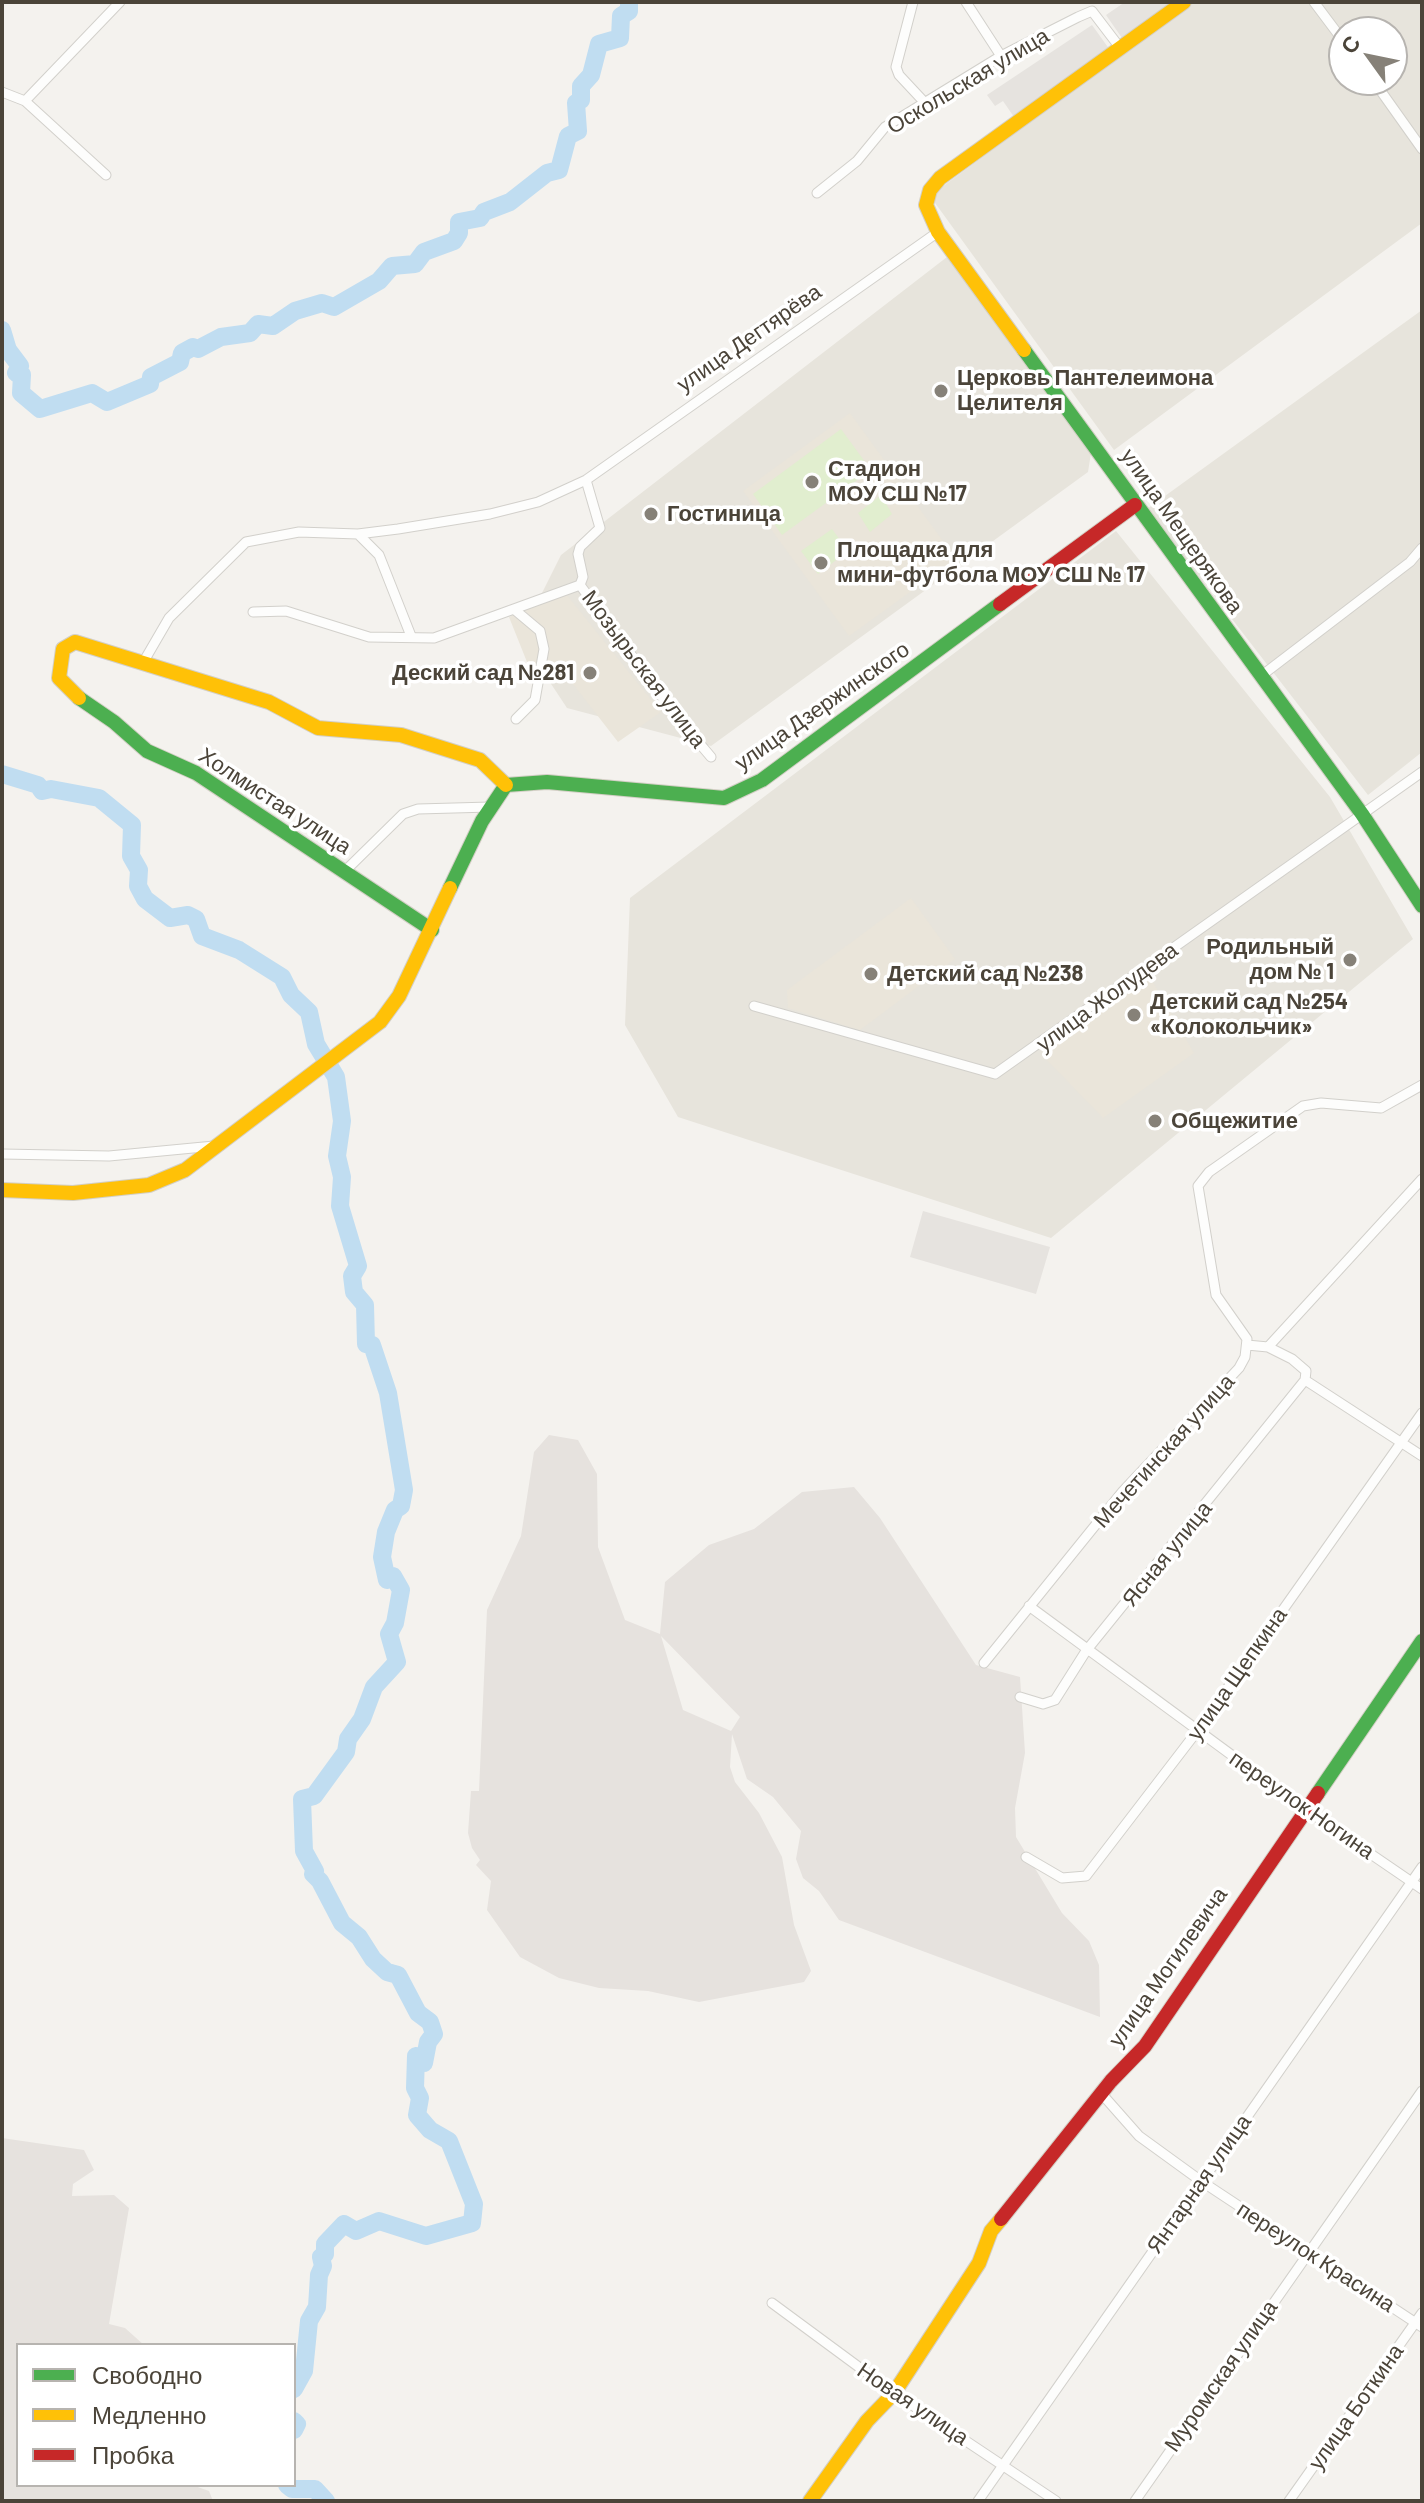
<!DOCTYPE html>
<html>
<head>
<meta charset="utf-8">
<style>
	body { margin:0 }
	#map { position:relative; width:1424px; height:2503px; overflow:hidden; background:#f4f2ee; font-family:Barlow,sans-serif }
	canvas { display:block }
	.frame { position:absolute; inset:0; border:4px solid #4b4439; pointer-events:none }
	.legend { position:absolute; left:16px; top:2343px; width:280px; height:144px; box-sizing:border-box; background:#fff; border:2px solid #b7b4b0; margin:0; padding:10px 14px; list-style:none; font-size:24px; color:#4b4439 }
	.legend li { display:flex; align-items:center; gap:16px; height:40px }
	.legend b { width:40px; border:2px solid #b7b4b0 }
	.north { position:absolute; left:1328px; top:16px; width:80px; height:80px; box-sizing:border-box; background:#fff; border:2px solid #b7b4b0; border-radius:50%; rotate:303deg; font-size:22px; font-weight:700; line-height:32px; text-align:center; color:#4b4439 }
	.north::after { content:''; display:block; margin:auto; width:28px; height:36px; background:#868178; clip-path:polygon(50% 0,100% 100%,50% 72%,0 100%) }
</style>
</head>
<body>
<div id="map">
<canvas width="1424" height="2503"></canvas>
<div class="frame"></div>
<ul class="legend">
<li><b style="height:10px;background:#4caf50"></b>Свободно</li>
<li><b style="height:10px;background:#ffc107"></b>Медленно</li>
<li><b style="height:10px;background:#c62828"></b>Пробка</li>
</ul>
<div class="north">С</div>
</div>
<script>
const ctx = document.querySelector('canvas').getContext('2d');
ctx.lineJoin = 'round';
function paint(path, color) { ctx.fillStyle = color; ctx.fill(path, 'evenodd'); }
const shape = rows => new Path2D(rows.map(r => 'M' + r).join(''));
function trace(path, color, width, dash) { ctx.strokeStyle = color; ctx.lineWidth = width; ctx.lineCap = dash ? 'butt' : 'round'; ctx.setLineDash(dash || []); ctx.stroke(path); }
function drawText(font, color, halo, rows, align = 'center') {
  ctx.font = font + ' Barlow,sans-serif'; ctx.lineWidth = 7; ctx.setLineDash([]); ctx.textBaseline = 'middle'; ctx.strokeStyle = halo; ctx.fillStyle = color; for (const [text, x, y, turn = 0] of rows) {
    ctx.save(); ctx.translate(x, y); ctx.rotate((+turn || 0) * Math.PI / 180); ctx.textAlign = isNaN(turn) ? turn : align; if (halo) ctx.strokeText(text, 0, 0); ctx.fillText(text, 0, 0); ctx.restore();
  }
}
paint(shape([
	[1192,2,1422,2,1422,223,1114,450,930,196],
	[1344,32,1392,32,1392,80,1344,80],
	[947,257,1091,453,1088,472,711,746,567,708,520,637,561,555],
	[1422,310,1422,752,1368,795,1147,509],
	[1116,531,1330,797,1413,939,1051,1238,678,1117,625,1025,630,898]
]), '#e7e4dc');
paint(shape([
	[549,1435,578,1440,597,1474,598,1547,625,1620,660,1634,665,1582,709,1545,754,1529,802,1492,854,1487,880,1518,976,1665,1020,1677,1025,1753,1015,1808,1016,1837,1062,1913,1089,1941,1099,1965,1100,2017,839,1920,819,1891,803,1878,796,1859,801,1831,773,1797,747,1779,732,1734,730,1767,735,1782,759,1813,782,1857,794,1925,811,1971,804,1982,699,2002,648,1991,599,1988,559,1978,520,1957,487,1910,491,1881,476,1865,480,1860,472,1848,468,1833,471,1791,479,1791,487,1610,521,1536,534,1452],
	[661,1636,740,1717,731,1731,683,1710],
	[2,2138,84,2150,94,2170,73,2184,72,2196,114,2195,129,2208,109,2324,125,2328,144,2345,18,2345,18,2485,192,2485,209,2491,213,2501,2,2501]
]), '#e6e2de');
paint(shape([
	[850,413,956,559,849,636,743,491],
	[562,589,661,712,618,742,573,684,527,662,509,617],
	[911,898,955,959,860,1030,788,1008,787,990],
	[1150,977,1194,1053,1103,1118,1041,1054]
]), '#eae5da');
paint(shape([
	[841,429,871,470,782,535,753,494],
	[881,495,892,514,870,532,858,513],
	[832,529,848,551,818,574,801,551]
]), '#e1eecf');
paint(shape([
	[1125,2,1173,2,1122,38,1106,15],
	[1092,25,1110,50,1014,117,1003,101,995,106,987,95],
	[923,1211,1050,1247,1036,1294,910,1257]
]), '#e6e3df');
trace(shape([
	[2,330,8,350,20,366,16,373,22,375,21,393,40,409,92,393,107,402,150,384,151,377,180,362,182,353,193,347,198,349,221,337,250,333,258,324,273,326,295,311,322,303,334,307,379,281,392,266,415,264,424,252,454,241,459,233,459,222,480,218,484,212,510,202,547,173,559,170,568,136,578,131,576,103,581,100,581,86,591,75,599,44,620,38,621,16,629,11,629,2],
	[2,774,38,785,42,791,51,789,99,798,132,825,131,856,139,870,138,886,145,899,170,918,188,915,196,919,202,936,239,950,282,977,291,995,309,1012,316,1044,336,1077,342,1121,337,1156,342,1177,340,1206,358,1266,352,1276,354,1292,365,1305,366,1344,372,1345,388,1393,404,1490,401,1506,395,1510,386,1532,382,1557,387,1580,393,1576,401,1590,395,1623,389,1634,397,1662,374,1687,362,1719,348,1739,346,1752,314,1796,302,1799,304,1851,315,1871,313,1874,320,1881,342,1923,359,1937,373,1959,387,1972,398,1975,418,2013,430,2022,434,2034,428,2042,424,2063,416,2056,415,2088,420,2098,417,2115,430,2130,449,2141,474,2204,472,2223,426,2236,379,2221,356,2231,344,2224,325,2244,325,2254,321,2257,323,2266,319,2275,317,2307,309,2321,304,2371,294,2389],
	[294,2421,297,2424,294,2430],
	[287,2485,292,2489,315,2489,326,2501]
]), '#c0ddf1', 18);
const street = shape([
	[913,2,896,67,899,75,927,105],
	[966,2,1001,56],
	[1314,2,1344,42],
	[1373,80,1422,149],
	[2,92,25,101,106,175],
	[25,101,120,2],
	[817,193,857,161,885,127,1001,56,1078,17,1092,11,1121,49],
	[358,534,379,555,411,636],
	[580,585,583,577,578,554,580,547,600,528,586,480],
	[515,610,540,631,544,649,535,700,516,719],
	[253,612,286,611,369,637,434,638,580,585,673,712,711,757],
	[144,661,169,618,246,542,299,532,358,534,398,529,490,514,538,502,586,480,938,232],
	[1261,676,1410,562,1422,548],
	[344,872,403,814,418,809,490,807],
	[754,1006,995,1074,1422,772],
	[2,1154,109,1156,214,1146],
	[1247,1345,1268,1347,1292,1359,1306,1371,1305,1380,1422,1456],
	[1268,1347,1422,1179],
	[1029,1606,1305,1809,1422,1889],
	[984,1663,1123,1491,1239,1368,1245,1357,1247,1339,1216,1295,1198,1186,1209,1172,1303,1106,1321,1103,1381,1108,1422,1085],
	[1020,1697,1043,1704,1055,1700,1086,1651,1305,1380],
	[1026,1857,1062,1878,1086,1876,1198,1730,1422,1413],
	[1101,2093,1139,2136,1201,2181,1422,2327],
	[772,2303,894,2393,1056,2501],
	[978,2501,1422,1867],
	[1135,2501,1422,2091],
	[1289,2501,1422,2313]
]);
const fast = shape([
	[1024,350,1362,814,1422,906],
	[79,698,114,722,147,751,196,773,432,930],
	[450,888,482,821,506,785,547,782,724,798,762,780,1000,604],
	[1318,1793,1422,1641]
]);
const slow = shape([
	[1024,350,938,232,926,205,930,190,940,178,1184,2],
	[79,698,59,678,63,649,75,642,269,702,318,728,401,735,480,760,506,785],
	[2,1190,73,1193,149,1185,185,1170,380,1022,399,996,450,888],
	[810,2501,867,2421,894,2393,979,2263,991,2231,1001,2219]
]);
const jam = shape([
	[1000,604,1135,505],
	[1001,2219,1111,2081,1145,2046,1318,1793]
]);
trace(street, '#d2d0cb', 11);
trace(fast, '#d3cfc5', 16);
trace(slow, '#d3cfc5', 16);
trace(jam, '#d3cfc5', 16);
trace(street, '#fdfdfc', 9);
trace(fast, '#4caf50', 14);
trace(slow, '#ffc107', 14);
trace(jam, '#c62828', 14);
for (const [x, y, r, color] of [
	[941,391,8,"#868178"],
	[812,482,8,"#868178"],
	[651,514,8,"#868178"],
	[821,563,8,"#868178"],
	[590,673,8,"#868178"],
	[1350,960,8,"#868178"],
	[871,974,8,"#868178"],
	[1134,1015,8,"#868178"],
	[1155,1121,8,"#868178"]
]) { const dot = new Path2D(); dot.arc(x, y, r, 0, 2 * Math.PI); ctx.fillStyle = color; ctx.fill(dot); trace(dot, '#fff', 3); }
drawText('22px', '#4b4439', '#fff', [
	["Оскольская улица",968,81,-31],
	["улица Дегтярёва",749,338,-35],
	["улица Мещерякова",1182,531,55],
	["Мозырьская улица",644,669,53],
	["улица Дзержинского",822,706,-35],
	["Холмистая улица",275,801,33],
	["улица Жолудева",1107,997,-36],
	["Мечетинская улица",1164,1451,-48],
	["Ясная улица",1167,1554,-51],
	["улица Щепкина",1237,1674,-55],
	["переулок Ногина",1302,1805,35],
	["улица Могилевича",1168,1967,-55],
	["Янтарная улица",1199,2184,-55],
	["переулок Красина",1316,2257,33],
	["Муромская улица",1221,2376,-55],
	["Новая улица",913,2404,34],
	["улица Боткина",1356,2407,-55]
]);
drawText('bold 22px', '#4b4439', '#fff', [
	["Церковь Пантелеимона",957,378],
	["Целителя",957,403],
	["Стадион",828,469],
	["МОУ СШ №17",828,494],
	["Гостиница",667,514],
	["Площадка для",837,550],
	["мини-футбола МОУ СШ № 17",837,575],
	["Деский сад №281",574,673,"right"],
	["Родильный",1334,947,"right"],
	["дом № 1",1334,972,"right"],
	["Детский сад №238",887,974],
	["Детский сад №254",1150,1002],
	["«Колокольчик»",1150,1027],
	["Общежитие",1171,1121]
], 'left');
</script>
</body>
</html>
